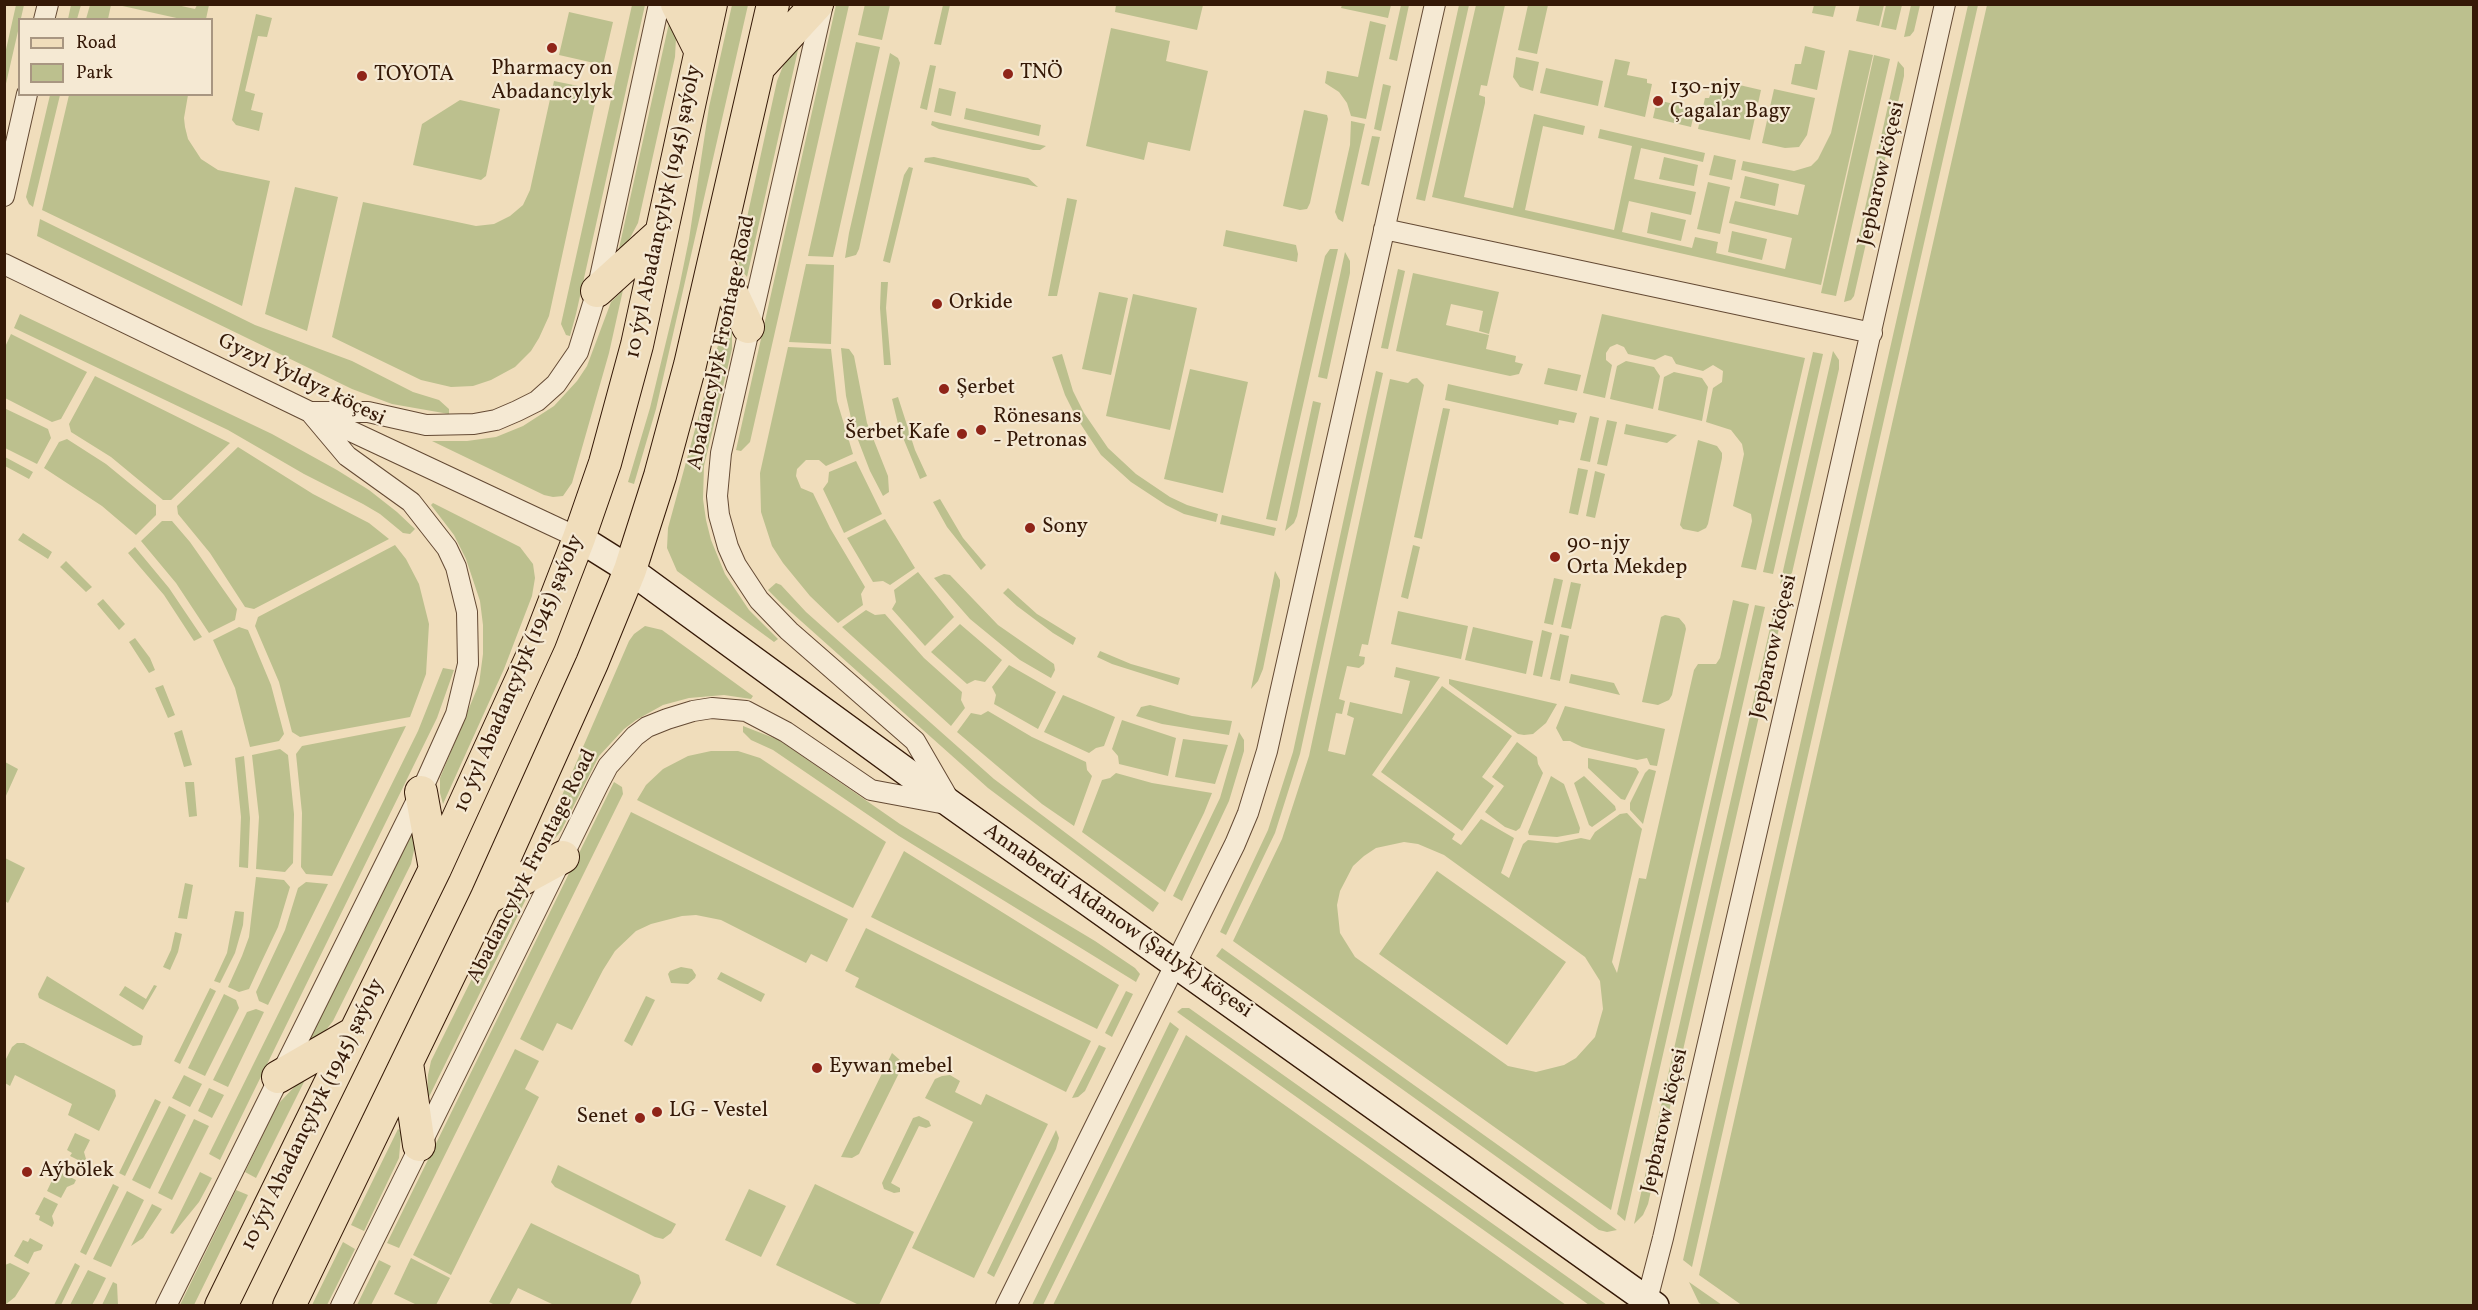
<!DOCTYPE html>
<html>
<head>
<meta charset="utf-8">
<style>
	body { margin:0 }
	#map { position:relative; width:2478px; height:1310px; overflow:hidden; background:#f0ddbb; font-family:Vollkorn,serif }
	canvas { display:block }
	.frame { position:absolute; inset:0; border:6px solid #351907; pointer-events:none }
	.legend { position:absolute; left:18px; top:18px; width:195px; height:78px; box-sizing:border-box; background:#f5e9d3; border:2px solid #a89681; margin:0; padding:8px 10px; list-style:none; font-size:18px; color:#351907 }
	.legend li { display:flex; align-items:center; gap:12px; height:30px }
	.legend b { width:30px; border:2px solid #a89681 }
</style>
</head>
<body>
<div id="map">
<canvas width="2478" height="1310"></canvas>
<div class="frame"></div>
<ul class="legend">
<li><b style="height:8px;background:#f0ddbb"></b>Road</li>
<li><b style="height:16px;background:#bcc08e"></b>Park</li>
</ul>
</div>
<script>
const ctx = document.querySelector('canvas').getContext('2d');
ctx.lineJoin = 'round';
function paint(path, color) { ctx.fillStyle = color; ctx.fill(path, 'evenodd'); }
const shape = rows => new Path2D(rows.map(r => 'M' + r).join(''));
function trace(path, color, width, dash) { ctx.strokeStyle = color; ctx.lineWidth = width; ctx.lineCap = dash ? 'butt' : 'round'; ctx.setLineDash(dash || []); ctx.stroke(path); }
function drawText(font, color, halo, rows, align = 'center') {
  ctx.font = font + ' Vollkorn,serif'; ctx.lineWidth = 4.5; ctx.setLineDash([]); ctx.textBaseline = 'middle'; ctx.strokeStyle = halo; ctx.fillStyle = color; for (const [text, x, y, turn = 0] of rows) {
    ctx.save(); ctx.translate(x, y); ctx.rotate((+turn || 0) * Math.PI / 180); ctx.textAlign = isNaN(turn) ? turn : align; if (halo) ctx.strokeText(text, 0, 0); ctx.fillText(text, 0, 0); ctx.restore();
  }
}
paint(shape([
	[865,4,890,5,882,40,858,35],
	[1860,4,1884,5,1879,26,1856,21],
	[16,5,24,5,5,88,5,54],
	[71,5,81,5,77,19,68,19],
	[90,5,111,5,108,19,86,19],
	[177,5,195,9,197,5,209,5,206,19,181,19,118,5],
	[632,5,645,5,576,314,570,336,566,335,561,324],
	[732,5,748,5,656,409,634,484,628,482,650,408,679,288,689,239,709,107],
	[836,5,849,5,750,442,741,451,736,450],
	[943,5,950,5,941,45,934,44],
	[1116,5,1116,4,1203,5,1197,30,1115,12],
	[1342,5,1342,4,1391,5,1388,18,1341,8],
	[1401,5,1409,5,1397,61,1389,59],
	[1459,5,1469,5,1425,201,1416,199],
	[1476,5,1505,5,1487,86,1481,85,1479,95,1485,97,1485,103,1464,197,1513,208,1534,114,1585,126,1583,135,1543,126,1525,210,1614,230,1632,146,1598,138,1600,129,1705,153,1703,162,1641,148,1634,179,1696,192,1691,215,1629,201,1622,232,1692,248,1695,237,1718,242,1716,253,1785,269,1792,238,1729,223,1735,201,1798,215,1805,185,1741,170,1743,161,1794,171,1811,166,1818,159,1831,133,1849,50,1873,55,1821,285,1432,197],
	[1528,5,1548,5,1537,54,1518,50],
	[1814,5,1836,5,1833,17,1812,13],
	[1886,5,1902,5,1896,30,1881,27],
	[1911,5,1920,5,1914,31,1910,36,1904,37],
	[1968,5,1978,5,1692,1267,1683,1260],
	[1987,5,2473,5,2473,1305,1743,1306,1699,1275],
	[569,12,613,22,603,65,559,55],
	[256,14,272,18,267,37,258,36,245,91,255,94,251,110,263,113,259,131,236,125,232,120],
	[1370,21,1386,25,1366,119,1351,116,1347,103,1339,92,1325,83,1327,71,1358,77],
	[669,23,676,38,675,57,638,223,630,238,618,253],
	[1111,28,1170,41,1166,61,1208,71,1190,151,1148,142,1144,160,1086,146],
	[856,42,880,47,833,257,808,256],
	[1805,46,1825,51,1817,90,1791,84,1795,64,1801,64],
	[796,50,798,50,747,277,739,267,739,254,777,81,785,61],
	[890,53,898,58,900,63,859,249,856,255,845,258,849,233],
	[1874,55,1890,59,1836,296,1821,293],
	[1516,57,1539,62,1533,91,1520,87,1513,77],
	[1615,59,1630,62,1627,75,1647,79,1647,83,1652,84,1645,117,1604,107],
	[1898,61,1904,68,1904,76,1854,296,1851,300,1844,302],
	[930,65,936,66,927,110,920,108],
	[1546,68,1603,81,1598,106,1540,93],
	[554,81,598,90,549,316,539,338,531,351,515,367,491,380,473,386,451,387,421,380,332,337,363,202,476,226,494,224,510,216,523,205,530,190],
	[1383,84,1391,86,1381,131,1374,129],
	[1735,84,1761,90,1750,140,1698,129,1705,98,1709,98,1711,93,1732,97],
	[939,88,956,92,951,116,934,112],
	[1774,89,1815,98,1807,135,1799,147,1785,148,1762,143],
	[50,95,60,95,33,207,29,204,26,197],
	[69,95,188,95,184,118,185,127,188,139,201,159,218,170,270,181,242,306,42,210],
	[460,100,500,109,486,176,481,180,413,165,422,124],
	[1657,100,1695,109,1691,127,1653,118],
	[966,108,1041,125,1039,136,964,119],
	[1304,110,1327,115,1328,119,1310,203,1307,209,1300,210,1283,206],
	[932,121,1046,146,1040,150,1033,150,939,129,931,125],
	[1351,121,1365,124,1343,222,1338,219,1335,212,1350,145],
	[1372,136,1380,137,1369,186,1361,184],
	[1714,155,1736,160,1732,180,1709,175],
	[934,157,1028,178,1038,187,924,162,925,158],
	[1664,157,1698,165,1694,186,1659,179],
	[909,167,913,168,890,263,883,261,904,175],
	[1745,176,1779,184,1775,206,1740,198],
	[1708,182,1730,187,1720,234,1697,229],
	[295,187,338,197,307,331,265,314],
	[1067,198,1077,200,1057,296,1048,296],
	[1651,212,1686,220,1681,241,1647,233],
	[40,219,255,325,352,361,413,392,439,400,449,409,449,414,392,404,352,389,37,236],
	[1226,230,1296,245,1298,254,1297,262,1223,246],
	[1732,231,1767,239,1762,260,1728,252],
	[1330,249,1338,249,1277,521,1266,519,1325,256],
	[1345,252,1350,261,1350,273,1327,379,1318,377],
	[806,264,834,265,831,344,789,342],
	[1398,269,1405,271,1388,349,1381,348],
	[1413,273,1499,292,1489,334,1479,331,1483,311,1451,304,1446,325,1489,335,1486,349,1516,356,1515,362,1523,364,1519,374,1510,376,1396,351],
	[881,282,888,282,886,308,891,365,884,365,880,308],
	[623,290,609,353,572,483,563,496,553,497,544,495,432,441,467,441,496,437,523,426,554,406,577,381,587,366,611,302],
	[1099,292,1128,298,1111,375,1082,369],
	[1133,294,1197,308,1170,430,1106,416],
	[20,314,272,434,337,470,369,490,397,512,415,529,410,534,403,533,380,514,363,504,304,474,228,430,14,328],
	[1602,314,1805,358,1756,570,1741,567,1752,521,1751,514,1733,506,1744,454,1742,444,1731,430,1706,422,1713,388,1722,382,1723,371,1713,365,1703,371,1676,364,1672,357,1665,355,1655,360,1628,354,1624,347,1617,344,1610,347,1606,353,1606,360,1612,365,1605,398,1583,393],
	[726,316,732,330,732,349,704,466,703,499,706,520,711,540,725,574,749,610,778,639,774,642,677,571,667,548,668,528],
	[11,334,87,372,61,419,52,422,5,398,5,347],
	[788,347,831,349,837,401,853,454,826,466,819,460,806,460,797,469,796,476,801,488,813,493,830,528,865,587,861,594,863,605,838,623,810,596,783,563,772,546,761,512,760,473],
	[841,348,849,349,854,356,867,423,888,476,889,492,883,496,870,471,853,427,846,396],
	[1833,351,1839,360,1839,369,1792,573,1780,584],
	[1813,352,1823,354,1773,574,1763,572],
	[1062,354,1073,391,1084,413,1108,448,1136,474,1170,497,1187,505,1218,514,1216,522,1184,514,1166,505,1131,482,1101,455,1076,417,1065,395,1052,357],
	[1626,361,1654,367,1660,376,1653,409,1610,399,1617,366],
	[1548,368,1581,375,1577,391,1544,384],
	[1190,369,1248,382,1223,493,1164,479],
	[1376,371,1383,373,1300,754,1275,833,1226,935,1220,932,1268,830,1293,752],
	[1674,372,1702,378,1708,387,1702,421,1658,410,1664,377],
	[95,376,230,443,171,500,163,500,111,457,71,432,69,424],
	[1417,378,1424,385,1368,645,1362,644,1359,656,1365,657,1364,664,1359,668,1347,666,1339,699,1345,701,1342,714,1336,713,1328,751,1345,755,1354,718,1347,715,1350,702,1402,714,1410,681,1394,677,1396,667,1440,677,1372,775,1455,834,1452,839,1461,845,1481,819,1514,838,1501,873,1509,878,1523,844,1528,840,1557,843,1581,838,1590,840,1595,832,1620,814,1627,813,1642,829,1612,962,1617,973,1639,878,1646,879,1694,670,1698,664,1716,664,1720,658,1733,600,1749,604,1611,1210,1233,941,1282,839,1309,756,1390,379,1408,383,1412,379],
	[1404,842,1418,844,1444,855,1585,957,1600,981,1603,1009,1595,1037,1576,1058,1564,1065,1536,1072,1508,1066,1355,957,1340,933,1337,905,1340,891,1353,866,1364,856,1376,848],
	[1448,384,1577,413,1574,423,1559,420,1558,425,1445,400],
	[898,397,915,450,927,476,920,479,899,428,892,399],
	[1313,401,1321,403,1297,516,1294,523,1285,531],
	[4,408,48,429,51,438,37,464,5,448],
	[1443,408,1450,409,1422,539,1414,537],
	[1590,416,1599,418,1590,462,1580,460],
	[1607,420,1617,422,1607,466,1597,464],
	[1626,424,1677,435,1667,443,1624,434],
	[67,439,106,464,156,505,156,515,136,535,102,506,44,468,59,442],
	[1698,440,1717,446,1722,453,1722,458,1708,524,1706,528,1698,532,1683,529,1680,525],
	[238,447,313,494,369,523,389,539,254,609,245,607,210,553,178,514,177,506],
	[5,457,33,472,29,479,5,466],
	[856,461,882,514,844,533,823,489,828,482,829,472],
	[1578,468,1588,470,1578,515,1569,513],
	[1595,471,1605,474,1595,518,1586,516],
	[940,499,963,538,986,565,981,570,947,527,933,502],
	[433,503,520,547,533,564,535,578,532,596,504,669,443,804,440,793,440,778,479,684,483,654,483,625,480,601,466,559,454,535,431,505],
	[1222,515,1276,528,1274,536,1220,524],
	[885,519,915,568,890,585,883,581,873,582,847,538],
	[162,521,172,521,190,542,237,609,235,620,209,633,176,583,141,541],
	[23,533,52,552,48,559,18,540],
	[395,545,406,559,419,584,429,624,426,674,410,717,300,737,292,732,279,682,255,626,258,617],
	[1413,545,1420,547,1408,599,1401,597],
	[135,547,169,588,202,637,194,641,164,595,128,553],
	[66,561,92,587,86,592,60,567],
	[1275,571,1280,580,1280,586,1263,669,1258,681,1251,689],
	[918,572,954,617,925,646,892,609,896,602,894,590],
	[944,574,950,575,998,625,1054,664,1055,670,1051,678,1020,660,970,619,934,578],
	[1554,578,1563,580,1553,625,1544,623],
	[1571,582,1581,584,1571,629,1561,627],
	[776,583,781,585,806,612,994,779,1159,903,1153,912,988,788,783,605,768,590],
	[1008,588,1037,614,1076,638,1073,645,1053,633,1017,606,1003,593],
	[103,599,125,624,119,630,97,604],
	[1755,605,1765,607,1625,1221,1617,1214],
	[1775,606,1780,612,1780,624,1648,1204,1643,1215,1634,1224],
	[866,610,875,615,885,614,924,658,962,692,961,700,965,708,951,726,842,627],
	[1398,611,1468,626,1461,659,1391,644],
	[1665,615,1679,618,1685,625,1686,629,1672,695,1669,700,1658,705,1642,702,1661,617],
	[960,624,1002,660,985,682,975,680,967,684,931,652],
	[645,626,662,630,753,696,751,699,724,695,689,698,663,705,636,720,624,729,599,756,561,831,547,848,540,854,537,853,629,641,634,634],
	[239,627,248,630,271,685,284,734,279,741,250,747,235,688,213,640],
	[1473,627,1533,641,1526,674,1465,660],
	[1542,630,1552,633,1542,677,1533,675],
	[1560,634,1569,636,1560,681,1550,679],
	[135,638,150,658,155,670,149,673,129,642],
	[1100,651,1131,664,1180,678,1178,685,1112,664,1097,657],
	[1009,665,1056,692,1038,729,994,704,996,695,992,687],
	[443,668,454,670,437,718,220,1160,209,1154,418,731],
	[1571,674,1614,683,1620,695,1569,683],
	[1449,679,1557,704,1546,723,1533,734,1524,735,1518,734,1449,684],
	[163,685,175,715,168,718,155,688],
	[1442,686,1512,736,1482,777,1494,786,1462,831,1381,772],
	[1063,695,1115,717,1104,746,1096,748,1089,753,1044,732],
	[1150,705,1192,716,1232,721,1229,735,1162,724,1136,716,1141,707],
	[1565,706,1665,729,1657,766,1650,765,1647,758,1637,760,1582,747,1570,741,1563,741,1556,728],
	[988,711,1032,737,1086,762,1087,770,1092,776,1074,826,1042,804,957,732,971,713,981,715],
	[1122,720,1176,738,1168,776,1119,764,1118,756,1112,749],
	[406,726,332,876,306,874,301,867,302,813,296,754,302,746],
	[743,726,779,740,900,824,1095,941,1135,968,1140,974,1136,982,899,836,773,750,751,740,743,732],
	[182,730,192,765,184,767,174,733],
	[1239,732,1244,740,1244,751,1229,801,1182,901,1173,896,1220,798],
	[1183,739,1228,745,1215,784,1175,777],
	[1517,742,1537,757,1538,764,1543,773,1520,828,1516,831,1505,827,1485,812,1504,786,1492,777],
	[280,749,288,755,294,814,293,863,285,872,256,869,259,817,252,755],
	[711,751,738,751,760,758,886,842,853,908,637,800,646,785,663,769,688,756],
	[244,756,250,818,248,868,239,867,241,817,235,758],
	[1588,758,1636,768,1639,772,1625,800,1621,799,1588,768],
	[5,762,18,769,5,798],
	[1649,769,1656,771,1643,824,1630,810,1630,803,1645,773],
	[1116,773,1152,783,1212,793,1204,813,1165,892,1082,832,1102,780,1110,778],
	[1551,776,1564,784,1580,828,1579,833,1557,837,1529,835,1528,832],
	[1584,776,1615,806,1616,810,1592,827,1589,825,1574,783],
	[185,782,194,782,197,816,189,817],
	[614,782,622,787,623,794,399,1248,387,1243],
	[631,812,848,919,827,962,811,954,806,963,721,920,696,915,682,916,651,924,636,931,615,951,603,970,572,1030,557,1023,543,1051,520,1039],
	[413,831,415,846,411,864,333,1021,326,1030,311,1042,309,1041],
	[904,851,1119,985,1097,1029,871,917],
	[5,858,25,868,8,903,5,901],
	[1437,871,1566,962,1507,1045,1379,954],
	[256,877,284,880,290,887,278,927,260,965,249,989,239,992,228,987,242,956,249,937],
	[306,882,328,884,268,1005,259,1001,256,992,285,930,298,888],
	[185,883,193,885,187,919,178,918],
	[527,897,427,1101,428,1075,431,1061,503,916,512,906],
	[235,911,244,912,243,925,235,953,220,983,214,981,227,953],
	[866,928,1091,1041,1066,1092,855,987,859,978,845,971],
	[175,932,182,934,178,952,170,970,163,967,171,950],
	[1222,948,1617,1230,1607,1232,1599,1230,1216,956],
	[681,967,692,969,696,975,695,978,688,984,671,983,668,974,670,971],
	[721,972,765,994,761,1002,717,979],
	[47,976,143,1036,141,1045,133,1046,39,998,38,994],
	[154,985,157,986,143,1010,119,995,125,986,146,999],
	[210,988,216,991,180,1064,174,1061],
	[1126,991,1133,994,1112,1037,1105,1033],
	[224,994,236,1000,239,1008,205,1076,188,1068],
	[646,996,655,1000,632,1046,624,1041],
	[1182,1008,1189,1008,1607,1305,1589,1305,1177,1012],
	[256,1009,264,1012,228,1087,213,1080,247,1012],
	[1170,1022,1179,1029,1043,1305,1032,1305],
	[1186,1035,1566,1305,1053,1305],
	[17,1043,24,1043,115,1090,116,1096,99,1131,68,1115,72,1104,15,1075,10,1086,5,1083,5,1061,12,1047],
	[1099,1045,1106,1048,1085,1091,1078,1097,1072,1098],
	[515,1049,539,1061,525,1089,539,1097,451,1275,413,1255],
	[892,1053,901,1061,901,1069,859,1154,852,1158,841,1157],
	[184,1075,202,1084,190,1107,172,1098],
	[950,1075,960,1081,955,1092,981,1105,986,1094,1048,1124,974,1278,912,1248,973,1122,925,1098,935,1079,942,1076],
	[301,1080,304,1082,256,1178,245,1172,278,1104],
	[209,1088,224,1095,212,1118,198,1111],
	[155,1099,161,1102,125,1176,119,1173],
	[169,1106,186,1115,150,1189,132,1180],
	[919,1116,929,1121,931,1126,926,1128,919,1126,891,1183,900,1188,900,1192,894,1193,884,1189,882,1183,913,1118],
	[194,1119,209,1126,172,1200,158,1193],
	[398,1129,401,1131,401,1135,399,1158,364,1231,351,1225],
	[1056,1130,1059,1138,1056,1149,994,1277,987,1273],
	[75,1133,90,1140,84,1152,86,1159,84,1163,70,1156,72,1153,67,1150],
	[558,1165,676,1224,671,1233,663,1239,655,1237,555,1187,551,1182],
	[200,1172,212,1178,199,1202,173,1234,170,1233],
	[62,1173,76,1180,74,1184,67,1187,61,1198,47,1191,55,1174,60,1177],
	[113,1184,119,1187,86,1255,80,1252],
	[815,1184,914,1232,879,1305,859,1305,776,1265],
	[749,1189,786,1206,761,1257,725,1240],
	[236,1190,248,1195,194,1305,180,1305],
	[127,1191,144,1200,111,1267,93,1259],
	[44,1197,58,1204,52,1216,54,1223,52,1227,39,1220,40,1216,35,1214],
	[152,1204,162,1209,143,1238,131,1246],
	[531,1223,639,1275,641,1283,630,1305,554,1305,518,1288,509,1305,495,1305,489,1302],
	[30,1238,43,1245,41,1250,34,1252,28,1264,14,1256,23,1240,28,1242],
	[343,1242,355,1249,327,1305,312,1305],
	[411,1258,450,1278,436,1305,417,1305,394,1294],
	[379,1260,391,1266,371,1305,357,1305],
	[10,1263,30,1273,15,1297,5,1305,5,1265],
	[75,1263,80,1266,61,1305,54,1305],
	[88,1270,106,1278,96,1298,92,1305,70,1305],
	[113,1282,117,1284,118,1305,102,1305],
	[1689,1282,1722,1305,1703,1305,1699,1303]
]), '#bcc08e');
const street = shape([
	[823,4,721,453,717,496,719,515,728,547,736,565,759,600,789,631,915,741,948,798],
	[44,20,48,4],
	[4,196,27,94],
	[1384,229,1872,333],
	[4,264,310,412,579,538],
	[310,412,368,412,426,425,474,424,496,420,517,411,537,401,556,384,578,352,597,291,659,4],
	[1647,1300,1663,1238,1810,601,1945,4],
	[166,1306,421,792,456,714,468,664,467,612,456,567,447,548,411,502,347,456,310,412],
	[341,1306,598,785,608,766,635,736,647,727,667,719,693,711,712,708,746,711,786,732,871,790,946,804],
	[1006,1306,1235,844,1248,813,1267,751,1435,4]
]);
const secondary = shape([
	[579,538,630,570,952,805,1655,1306]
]);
const primary = shape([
	[677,4,700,50],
	[759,67,817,4],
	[715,257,748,327],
	[597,291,660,234],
	[421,792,435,869],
	[486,899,563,857],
	[407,1063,419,1145],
	[278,1077,354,1033],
	[221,1306,435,869,540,639,579,538,605,463,637,345,711,4],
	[289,1306,486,899,592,663,630,570,660,476,690,365,773,4]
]);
trace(street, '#644a34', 22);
trace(secondary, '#351907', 30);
trace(primary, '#351907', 34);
trace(street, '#f5e9d3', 20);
trace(secondary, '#f5e9d3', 27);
trace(primary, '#f0ddbb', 32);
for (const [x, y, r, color] of [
	[552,48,6,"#8f2418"],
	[1008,74,6,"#8f2418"],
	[362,76,6,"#8f2418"],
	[1658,101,6,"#8f2418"],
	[937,304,6,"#8f2418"],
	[944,389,6,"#8f2418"],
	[981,430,6,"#8f2418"],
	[962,434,6,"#8f2418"],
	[1030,528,6,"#8f2418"],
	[1555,557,6,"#8f2418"],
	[817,1068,6,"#8f2418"],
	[657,1112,6,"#8f2418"],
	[640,1118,6,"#8f2418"],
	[27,1172,6,"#8f2418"]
]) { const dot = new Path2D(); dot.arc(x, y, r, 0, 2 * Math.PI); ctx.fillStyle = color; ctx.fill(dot); trace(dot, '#f5e9d3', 2); }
drawText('21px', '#351907', '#f5e9d3', [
	["Pharmacy on",552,70,"center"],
	["Abadancylyk",552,94,"center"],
	["TNÖ",1020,74],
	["TOYOTA",374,76],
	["130-njy",1670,89],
	["Çagalar Bagy",1670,113],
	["Orkide",949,304],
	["Şerbet",956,389],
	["Rönesans",993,418],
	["- Petronas",993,442],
	["Šerbet Kafe",950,434,"right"],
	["Sony",1042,528],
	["90-njy",1567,545],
	["Orta Mekdep",1567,569],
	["Eywan mebel",829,1068],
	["LG - Vestel",669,1112],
	["Senet",628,1118,"right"],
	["Aýbölek",39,1172]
], 'left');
drawText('21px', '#351907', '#f5e9d3', [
	["Jepbarow köçesi",1883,174,-77],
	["10 ýyl Abadançylyk (1945) şaýoly",665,212,-78],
	["Abadancylyk Frontage Road",723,343,-78],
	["Gyzyl Ýyldyz köçesi",301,381,26],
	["Jepbarow köçesi",1775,647,-77],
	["10 ýyl Abadançylyk (1945) şaýoly",520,674,-67],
	["Abadancylyk Frontage Road",533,867,-63],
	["Annaberdi Atdanow (Şatlyk) köçesi",1117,922,35],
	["10 ýyl Abadançylyk (1945) şaýoly",314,1115,-64],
	["Jepbarow köçesi",1666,1121,-77]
]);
</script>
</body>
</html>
